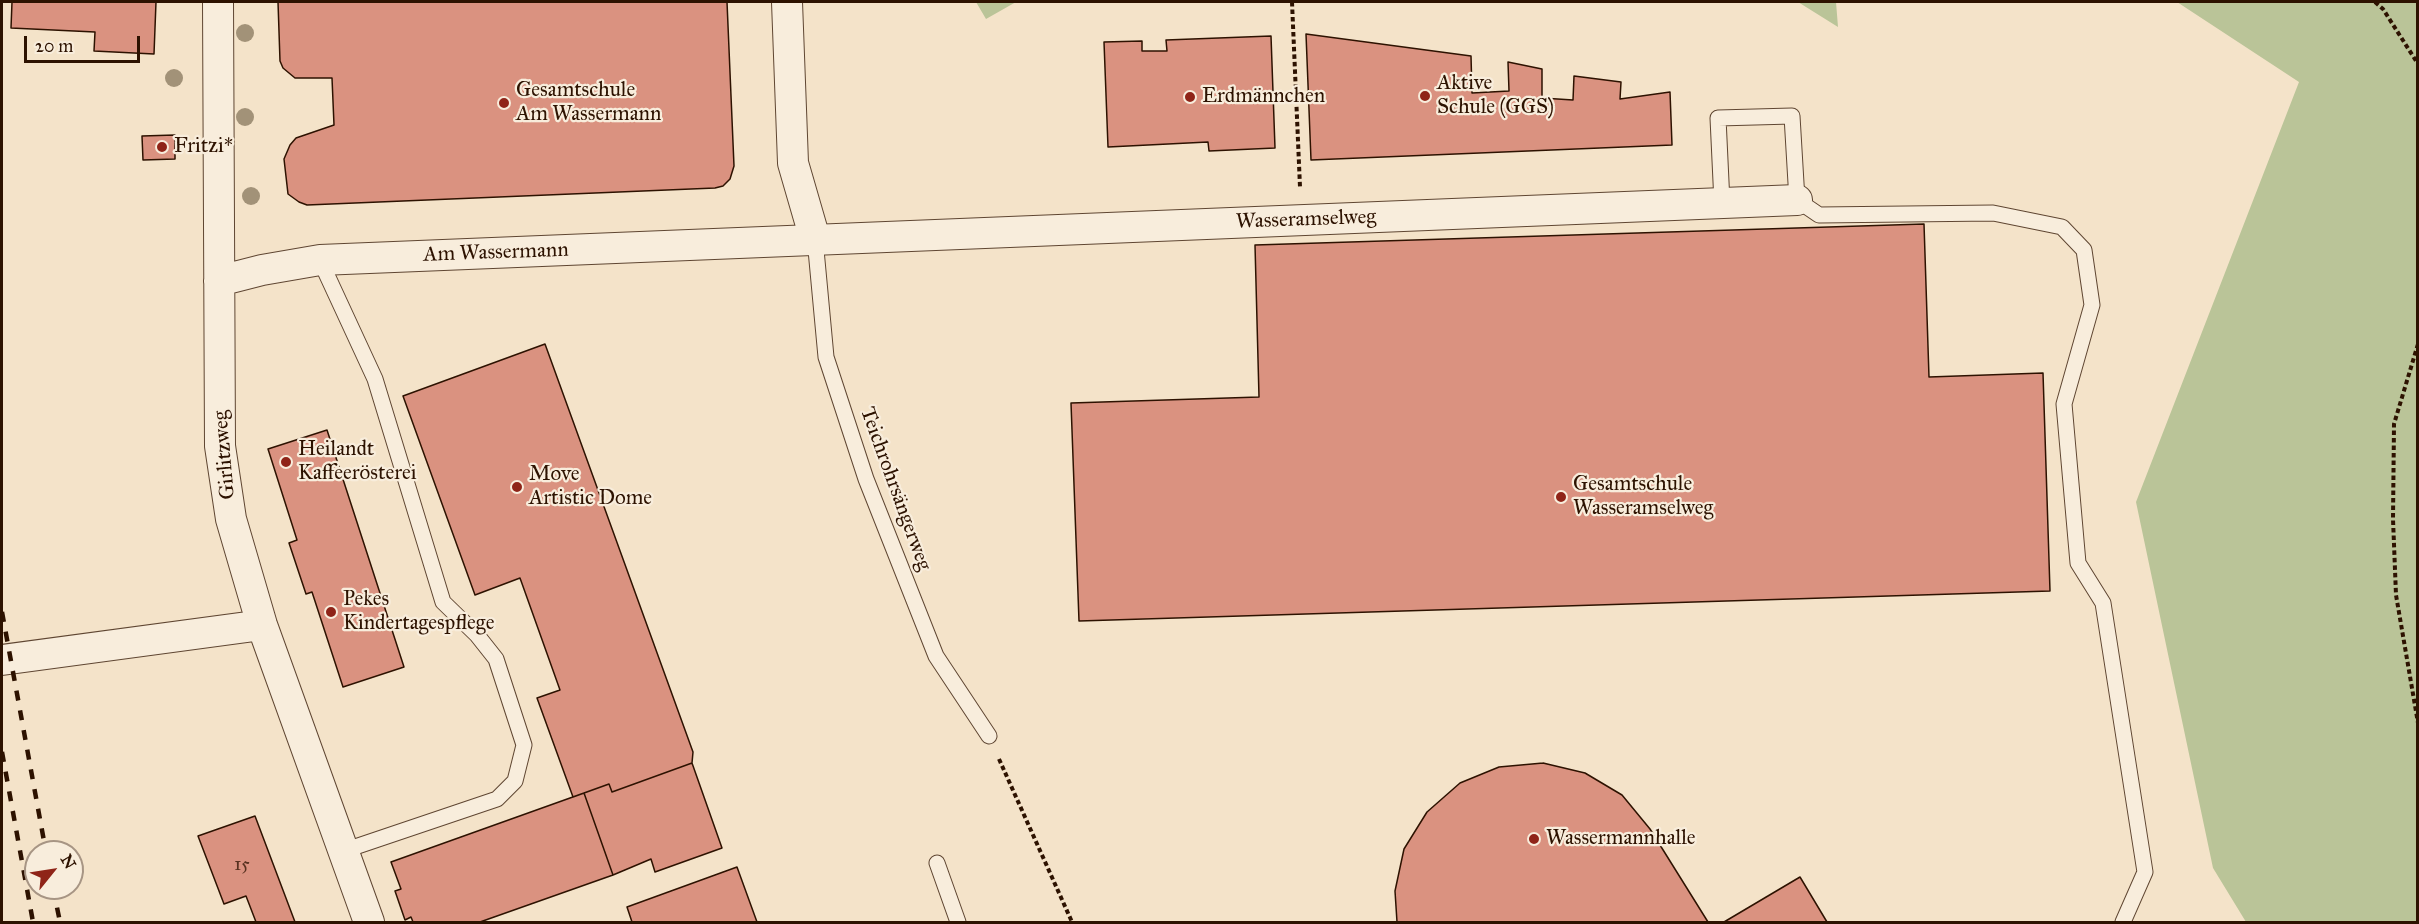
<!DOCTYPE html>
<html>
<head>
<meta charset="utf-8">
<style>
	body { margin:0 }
	#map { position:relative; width:2419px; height:924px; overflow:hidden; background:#f4e3c9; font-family:"IM FELL Great Primer",serif }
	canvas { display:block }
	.frame { position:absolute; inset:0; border:3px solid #2d1200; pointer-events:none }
	.north { position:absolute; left:24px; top:840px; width:60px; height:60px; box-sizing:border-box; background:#f8eddc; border:2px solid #a79584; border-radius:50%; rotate:60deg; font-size:16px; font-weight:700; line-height:24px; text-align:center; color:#2d1200 }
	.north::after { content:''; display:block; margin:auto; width:21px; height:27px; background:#8f2418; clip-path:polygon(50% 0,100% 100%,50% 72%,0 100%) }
	.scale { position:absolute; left:24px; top:36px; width:116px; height:27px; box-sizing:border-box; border:3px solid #2d1200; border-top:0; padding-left:8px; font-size:18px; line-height:21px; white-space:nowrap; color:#2d1200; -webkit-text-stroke:4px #f8eddc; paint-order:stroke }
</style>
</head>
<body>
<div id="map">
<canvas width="2419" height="924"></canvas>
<div class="frame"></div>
<div class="north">N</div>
<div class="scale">20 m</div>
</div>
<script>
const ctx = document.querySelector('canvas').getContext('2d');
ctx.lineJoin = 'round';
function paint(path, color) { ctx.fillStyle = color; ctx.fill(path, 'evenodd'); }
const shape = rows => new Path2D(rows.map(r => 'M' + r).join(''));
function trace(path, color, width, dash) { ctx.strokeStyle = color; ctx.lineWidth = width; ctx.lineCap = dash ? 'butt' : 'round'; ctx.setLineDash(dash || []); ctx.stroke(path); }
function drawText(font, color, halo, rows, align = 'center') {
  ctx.font = font + ' "IM FELL Great Primer",serif'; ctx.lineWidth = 4.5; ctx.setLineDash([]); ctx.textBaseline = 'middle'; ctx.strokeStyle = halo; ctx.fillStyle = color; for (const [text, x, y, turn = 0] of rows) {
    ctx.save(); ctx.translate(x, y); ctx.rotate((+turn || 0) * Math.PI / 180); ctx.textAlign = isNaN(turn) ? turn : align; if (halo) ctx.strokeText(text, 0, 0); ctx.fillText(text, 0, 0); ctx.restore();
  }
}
paint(shape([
	[976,2,1016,2,986,19],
	[1798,2,1836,2,1838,27],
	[2177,2,2417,2,2417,922,2246,922,2213,868,2136,502,2299,82]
]), '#bac498');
const building = shape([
	[12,2,156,2,154,54,94,51,95,32,11,28,12,2],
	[278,2,727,2,734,166,730,179,723,186,715,188,307,205,299,202,288,194,284,159,290,145,296,138,334,125,332,78,295,78,283,68,280,61,278,2],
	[1306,34,1471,56,1472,93,1509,91,1508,62,1542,69,1542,98,1573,100,1574,76,1621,82,1620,99,1670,92,1672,145,1311,160,1306,34],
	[1271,36,1275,148,1209,151,1208,142,1108,147,1104,42,1142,41,1142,51,1167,51,1166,40,1271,36],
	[175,135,175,159,143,160,142,136,175,135],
	[1924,224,1929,377,2043,373,2050,591,1079,621,1071,403,1259,397,1255,245,1924,224],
	[545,344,693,752,692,763,612,792,609,784,573,797,537,698,560,690,520,578,475,595,403,396,545,344],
	[327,430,404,667,343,687,312,592,306,594,289,543,297,540,268,449,327,430],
	[692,763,722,848,655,872,651,859,613,875,584,793,609,784,612,792,692,763],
	[1543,763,1585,773,1622,795,1650,829,1708,922,1397,922,1395,891,1404,849,1427,812,1460,783,1499,767,1543,763],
	[584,793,613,875,480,922,413,922,411,917,405,920,395,891,401,889,391,862,584,793],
	[255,816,295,922,256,922,246,896,224,904,198,836,255,816],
	[737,867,757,922,632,922,627,907,737,867],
	[1800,877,1827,922,1724,922,1800,877]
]);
paint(building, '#da9280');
trace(building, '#2d1200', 1.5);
const lane = shape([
	[1722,203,1718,118,1792,116,1797,200,1819,215,1993,213,2062,227,2084,250,2092,305,2064,404,2078,563,2103,603,2145,872,2123,922],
	[815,239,826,357,866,479,936,656,989,736],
	[320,260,375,379,443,602,477,635,496,659,524,745,515,781,497,799,343,851],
	[937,863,958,922]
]);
const street = shape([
	[218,2,220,446,231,519,262,625,369,922],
	[787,2,793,163,815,239],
	[219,281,262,270,320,260,1797,200],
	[2,660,262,625]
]);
trace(lane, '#5f4632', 17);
trace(street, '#5f4632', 32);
trace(shape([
	[1292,2,1300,187],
	[2375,2,2383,9,2418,64],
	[2418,344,2394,424,2393,519,2396,595,2418,723],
	[999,759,1072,922]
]), '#2d1200', 4, [4.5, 3]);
trace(lane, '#f8eddc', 15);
trace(street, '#f8eddc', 30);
trace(shape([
	[2,612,46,852],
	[2,752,33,922],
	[53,888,60,922]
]), '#2d1200', 4.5, [10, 10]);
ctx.fillStyle = '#a29278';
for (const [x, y] of [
	[245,33],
	[174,78],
	[245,117],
	[251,196]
]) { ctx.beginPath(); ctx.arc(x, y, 9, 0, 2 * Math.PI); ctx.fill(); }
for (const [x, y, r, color] of [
	[1425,96,6,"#8f2418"],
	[1190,97,6,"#8f2418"],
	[504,103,6,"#8f2418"],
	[162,147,6,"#8f2418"],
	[286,462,6,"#8f2418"],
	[517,487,6,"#8f2418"],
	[1561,497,6,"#8f2418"],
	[331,612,6,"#8f2418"],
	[1534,839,6,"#8f2418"]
]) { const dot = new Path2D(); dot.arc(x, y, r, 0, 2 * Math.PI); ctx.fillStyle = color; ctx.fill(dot); trace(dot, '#f8eddc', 2); }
drawText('18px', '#583220', null, [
	["15",242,866]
]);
drawText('21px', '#2d1200', '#f8eddc', [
	["Aktive",1437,84],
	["Schule (GGS)",1437,108],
	["Gesamtschule",516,91],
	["Am Wassermann",516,115],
	["Erdmännchen",1202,97],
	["Fritzi*",174,147],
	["Heilandt",298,450],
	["Kaffeerösterei",298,474],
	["Move",529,475],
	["Artistic Dome",529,499],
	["Gesamtschule",1573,485],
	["Wasseramselweg",1573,509],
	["Pekes",343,600],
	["Kindertagespflege",343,624],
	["Wassermannhalle",1546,839]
], 'left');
drawText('21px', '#2d1200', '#f8eddc', [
	["Wasseramselweg",1306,220,-2],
	["Am Wassermann",496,253,-2],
	["Girlitzweg",225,455,-95],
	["Teichrohrsängerweg",895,489,70]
]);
</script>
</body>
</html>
